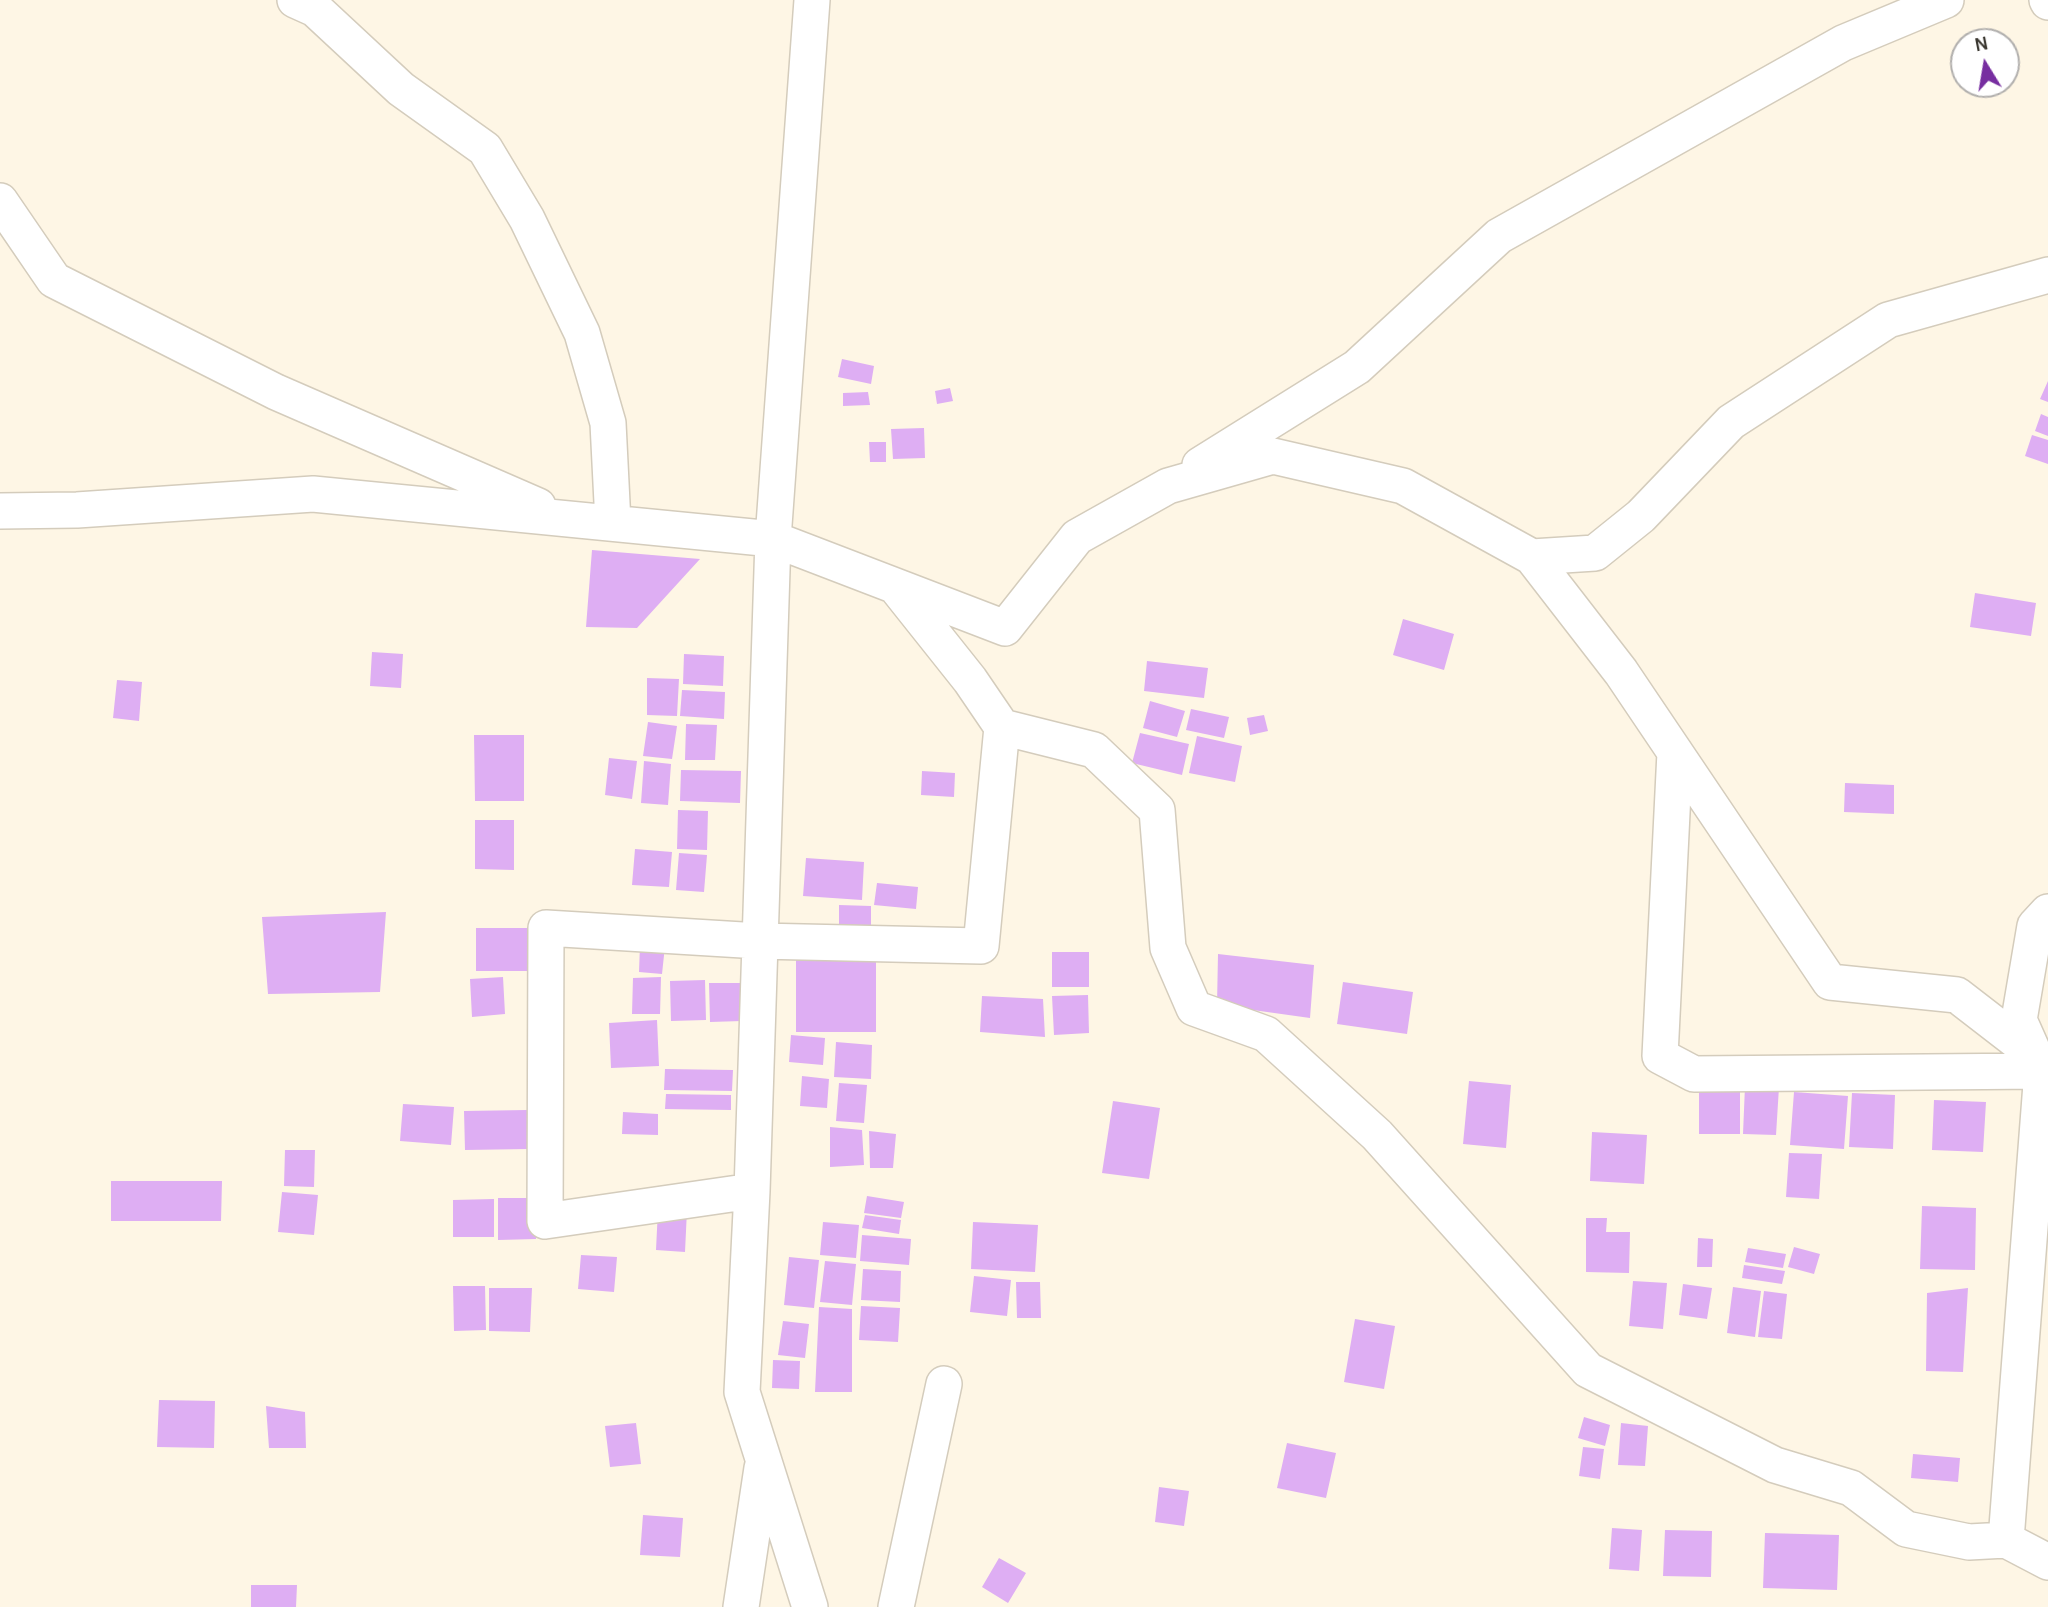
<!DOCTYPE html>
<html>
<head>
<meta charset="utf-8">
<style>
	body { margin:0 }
	#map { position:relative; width:2048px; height:1607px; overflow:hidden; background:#fef6e5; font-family:Karla,sans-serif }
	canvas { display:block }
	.north { position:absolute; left:1950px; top:28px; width:70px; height:70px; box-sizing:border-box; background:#fff; border:2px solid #b1afad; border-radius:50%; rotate:349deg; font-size:19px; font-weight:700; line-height:28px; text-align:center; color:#3b3831 }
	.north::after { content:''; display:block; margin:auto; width:24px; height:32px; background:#772ea0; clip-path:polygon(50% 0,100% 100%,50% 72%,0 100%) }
</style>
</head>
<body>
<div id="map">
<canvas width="2048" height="1607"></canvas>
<div class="north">N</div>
</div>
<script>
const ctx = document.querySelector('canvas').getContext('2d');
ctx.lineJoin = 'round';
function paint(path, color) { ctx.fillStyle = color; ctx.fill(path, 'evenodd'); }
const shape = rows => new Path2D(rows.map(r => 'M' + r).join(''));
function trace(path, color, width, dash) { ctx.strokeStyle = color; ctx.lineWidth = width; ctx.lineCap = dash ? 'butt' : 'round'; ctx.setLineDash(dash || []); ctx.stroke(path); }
paint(shape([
	[842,359,874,366,871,384,838,377],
	[2048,381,2048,402,2040,399],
	[950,388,953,401,937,404,935,391],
	[868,392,870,405,843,406,843,393],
	[2041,414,2048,417,2048,436,2035,431],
	[924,428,925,458,893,459,891,429],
	[2032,435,2048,440,2048,464,2025,456],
	[869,442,886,442,886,462,870,462],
	[592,550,700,559,637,628,586,627],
	[1975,593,2036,603,2031,636,1970,627],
	[1403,619,1454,634,1444,670,1393,655],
	[372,652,403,654,401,688,370,686],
	[684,654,724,656,723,686,683,684],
	[1147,661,1208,668,1204,698,1144,691],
	[647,678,679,679,677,716,647,715],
	[117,680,142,682,139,721,113,718],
	[682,690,725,692,724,719,680,716],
	[1150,701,1185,711,1177,737,1143,728],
	[1191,709,1229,717,1224,738,1186,730],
	[1264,715,1268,731,1250,735,1247,718],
	[648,722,677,726,672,759,643,756],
	[686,724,717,725,715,760,685,760],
	[1140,733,1189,744,1182,775,1132,763],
	[474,735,524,735,524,801,475,801],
	[1197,736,1242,746,1235,782,1189,773],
	[609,758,637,761,632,799,605,795],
	[644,761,671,764,668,805,641,803],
	[681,770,741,771,740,803,680,801],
	[922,771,955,773,954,797,921,795],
	[1845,783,1894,785,1894,814,1844,812],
	[678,810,708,811,707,850,677,849],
	[475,820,514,820,514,870,475,869],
	[635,849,672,852,669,887,632,885],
	[679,853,707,855,704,892,676,890],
	[806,858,864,862,862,900,803,896],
	[877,883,918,887,916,909,874,905],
	[839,905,871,906,871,929,839,928],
	[386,912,380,992,268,994,262,917],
	[476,928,533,928,533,971,476,971],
	[640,945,665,946,662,974,639,972],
	[876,950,876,1032,796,1032,796,951],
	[1052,952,1089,952,1089,987,1052,987],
	[1218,954,1314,965,1310,1018,1217,1005],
	[503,977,505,1014,472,1017,470,979],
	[661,977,660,1014,632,1014,633,978],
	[705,980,706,1020,671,1021,670,981],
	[1343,982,1413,992,1407,1034,1337,1024],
	[709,983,742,983,742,1021,710,1022],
	[1088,995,1089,1033,1054,1035,1052,996],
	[982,996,1043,999,1045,1037,980,1032],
	[657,1020,659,1066,611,1068,609,1023],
	[791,1035,825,1038,823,1065,789,1062],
	[836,1042,872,1045,871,1079,834,1077],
	[665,1069,733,1070,732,1091,664,1090],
	[802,1076,829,1079,827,1108,800,1106],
	[1469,1081,1511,1085,1506,1148,1463,1144],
	[839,1083,867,1085,864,1123,836,1121],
	[1745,1086,1779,1087,1776,1135,1743,1134],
	[1699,1087,1740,1087,1740,1134,1699,1134],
	[1794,1092,1848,1096,1844,1149,1790,1145],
	[1852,1093,1895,1095,1893,1149,1849,1147],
	[666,1094,731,1095,731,1110,665,1109],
	[1934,1100,1986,1102,1983,1152,1932,1150],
	[1113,1101,1160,1108,1149,1179,1102,1173],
	[403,1104,454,1107,451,1145,400,1141],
	[527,1110,528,1149,465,1150,464,1111],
	[623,1112,658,1114,658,1135,622,1134],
	[830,1127,862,1130,864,1165,830,1167],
	[869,1131,896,1134,893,1168,870,1168],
	[1592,1132,1647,1135,1644,1184,1590,1181],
	[285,1150,315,1150,314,1187,284,1186],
	[1789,1153,1822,1154,1819,1199,1786,1197],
	[111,1181,222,1181,221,1221,111,1221],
	[282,1192,318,1195,314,1235,278,1232],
	[867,1196,904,1202,901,1218,864,1213],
	[498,1198,536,1198,536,1239,498,1240],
	[494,1199,494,1237,453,1237,453,1200],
	[1922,1206,1976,1208,1975,1270,1920,1269],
	[658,1209,687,1210,685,1252,656,1250],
	[865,1215,901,1220,899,1234,862,1228],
	[1586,1218,1607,1218,1606,1232,1630,1232,1629,1273,1586,1272],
	[823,1222,859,1225,856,1258,820,1255],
	[973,1222,1038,1225,1035,1272,971,1269],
	[862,1235,911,1239,909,1265,860,1261],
	[1698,1238,1713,1239,1712,1267,1697,1267],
	[1794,1247,1820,1254,1814,1274,1788,1267],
	[1748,1248,1786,1254,1783,1268,1745,1262],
	[581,1255,617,1257,614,1292,578,1289],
	[789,1257,819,1260,814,1308,784,1305],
	[825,1261,856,1264,852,1305,820,1302],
	[1744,1265,1785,1271,1782,1284,1742,1278],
	[863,1269,901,1271,900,1302,861,1300],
	[974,1276,1011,1280,1007,1316,970,1312],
	[1633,1281,1667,1283,1663,1329,1629,1326],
	[1016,1282,1040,1282,1041,1318,1017,1318],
	[1683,1284,1712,1288,1707,1319,1679,1315],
	[453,1286,485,1286,486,1330,454,1331],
	[1733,1287,1761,1291,1755,1337,1727,1333],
	[489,1288,532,1288,530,1332,489,1331],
	[1968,1288,1963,1372,1926,1371,1927,1293],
	[1764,1291,1787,1294,1782,1339,1758,1337],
	[861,1306,900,1308,898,1342,859,1340],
	[819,1307,852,1309,852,1392,815,1392],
	[1355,1319,1395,1326,1384,1389,1344,1382],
	[783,1321,809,1324,805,1358,778,1355],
	[773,1360,800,1361,799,1389,772,1388],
	[159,1400,215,1401,214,1448,157,1447],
	[266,1406,305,1412,306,1448,269,1448],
	[1584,1417,1610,1425,1605,1446,1578,1438],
	[636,1423,641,1464,610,1467,605,1426],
	[1621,1423,1648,1426,1645,1466,1618,1465],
	[1287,1443,1336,1453,1326,1498,1277,1488],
	[1583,1447,1604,1449,1600,1479,1579,1476],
	[1913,1454,1960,1458,1958,1482,1911,1478],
	[1159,1487,1189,1491,1184,1526,1155,1522],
	[643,1515,683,1518,680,1557,640,1555],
	[1612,1528,1642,1530,1639,1571,1609,1569],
	[1665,1530,1712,1531,1711,1577,1663,1576],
	[1765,1533,1839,1535,1837,1590,1763,1588],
	[999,1558,1026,1573,1008,1603,982,1587],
	[251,1585,297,1585,296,1607,251,1607]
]), '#deaef3');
const street = shape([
	[295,0,315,9,401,89,485,149,527,219,582,333,608,423,613,523],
	[2047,0,2048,2],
	[0,201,54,280,276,392,538,506],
	[1200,465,1357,367,1499,236,1843,43,1946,0],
	[0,511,77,510,313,494,773,539,1005,628,1077,537,1168,486,1273,456,1403,486,1532,557,1595,553,1641,516,1731,422,1888,320,2048,275],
	[1532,557,1621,672,1830,982,1957,995,2023,1046,2042,1071],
	[896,587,970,680,1002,727,1094,750,1157,810,1168,948,1194,1008,1266,1034,1377,1135,1588,1370,1775,1465,1851,1488,1906,1529,1969,1542,2006,1540],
	[1675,752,1660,1056,1694,1074,2042,1071],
	[2036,1058,2019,1020,2035,926,2048,912],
	[2048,1071,2042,1071,2006,1540,2048,1562],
	[752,1191,545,1221,546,928,759,941,981,946,1002,727],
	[741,1607,762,1468],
	[810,1607,742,1392,752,1191,773,539,812,0],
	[896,1607,944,1384]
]);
trace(street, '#d4ccbc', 38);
trace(street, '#fff', 35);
</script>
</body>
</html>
